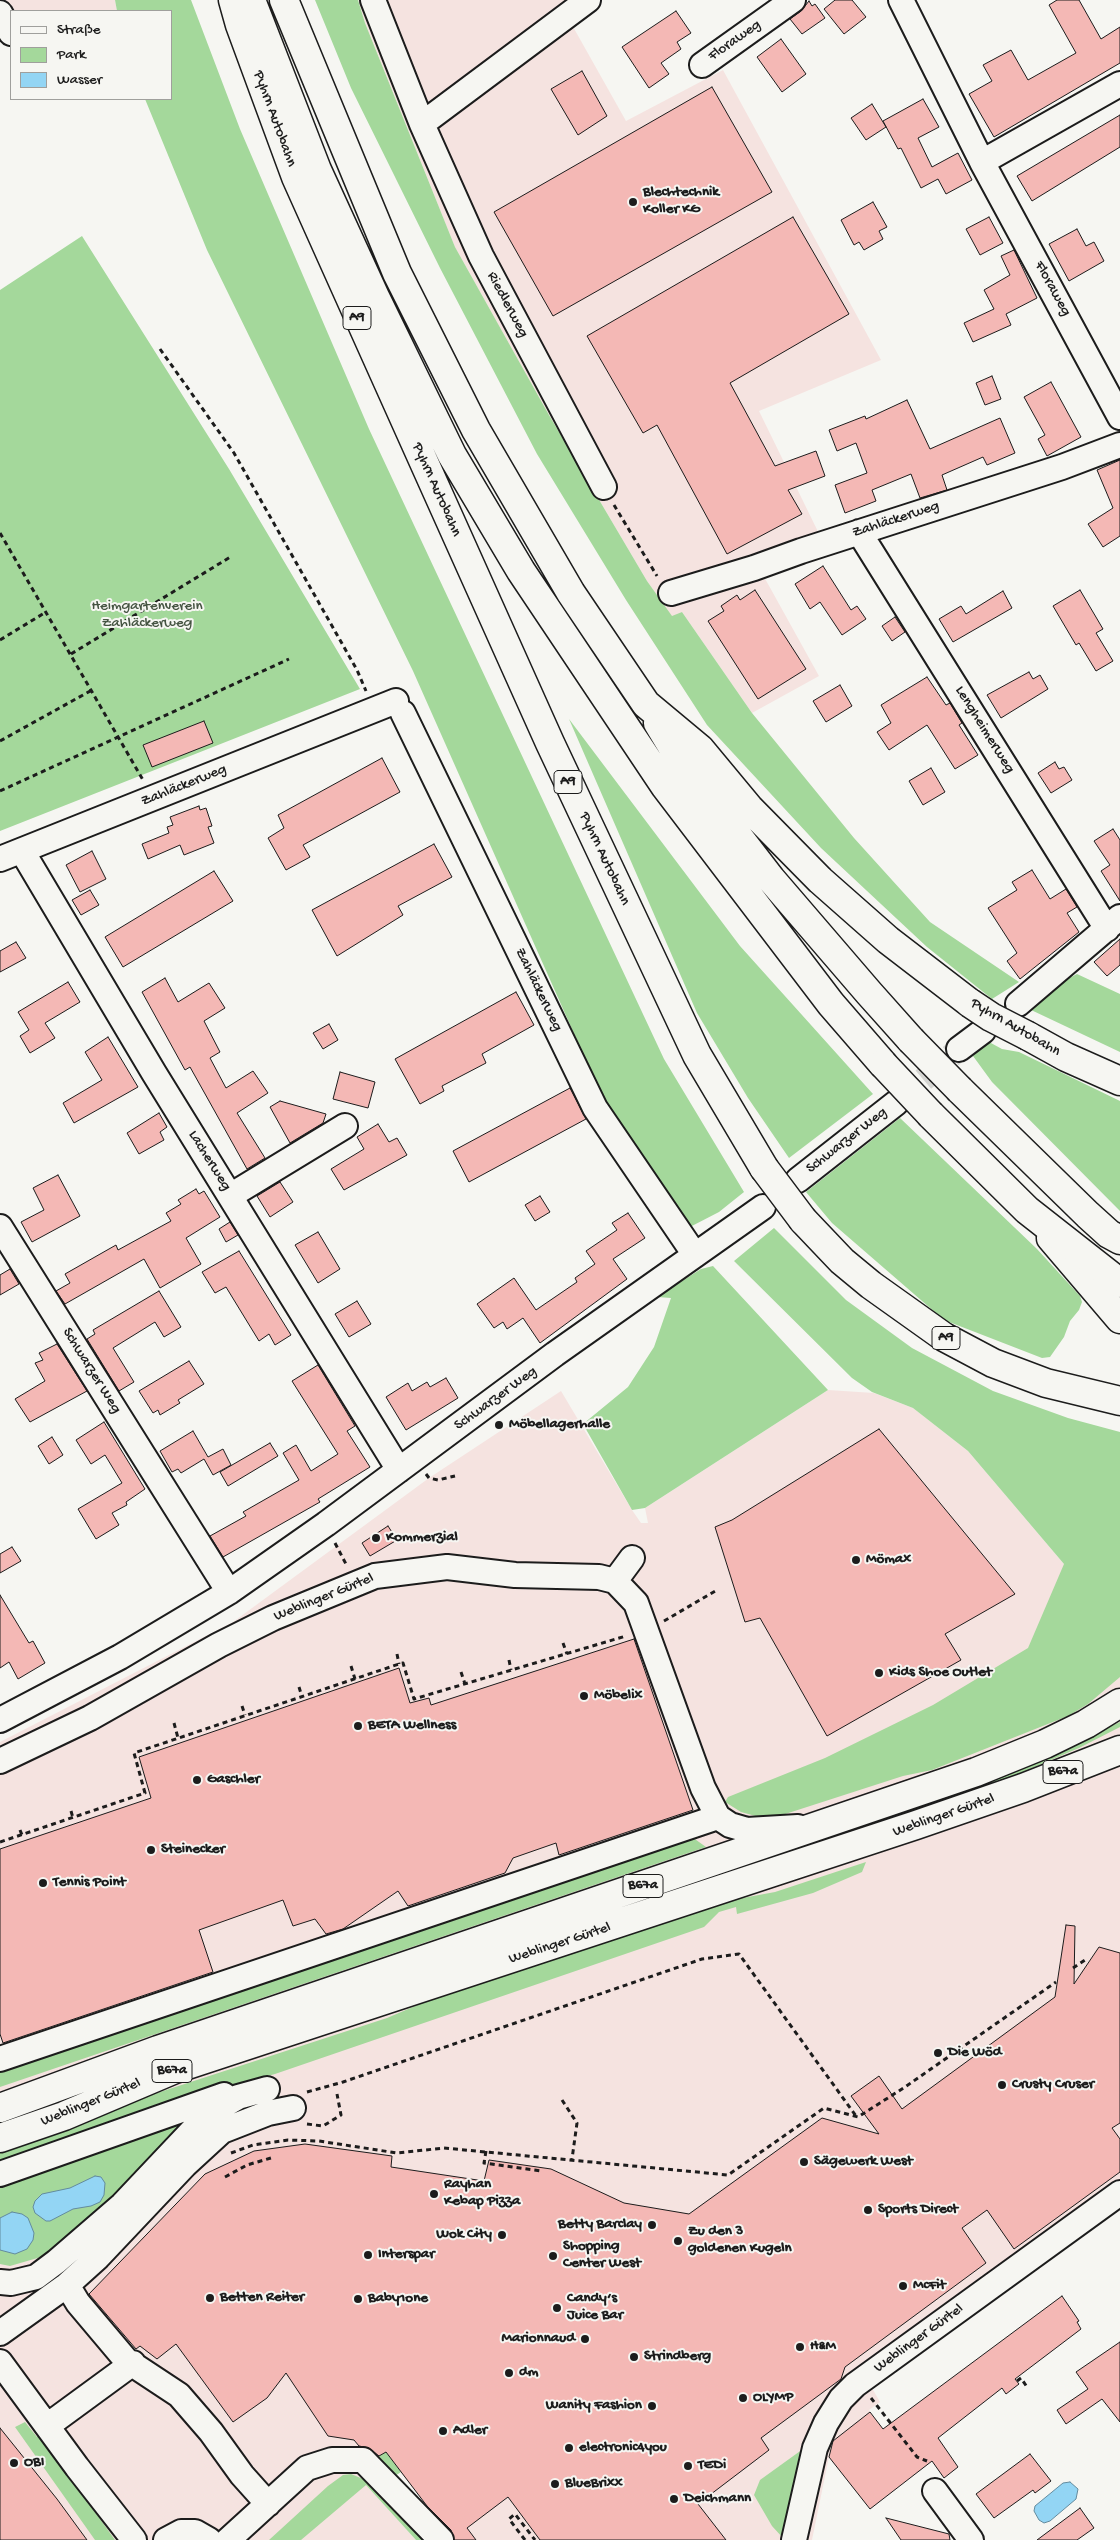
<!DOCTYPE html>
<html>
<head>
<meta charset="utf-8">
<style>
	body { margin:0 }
	#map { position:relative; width:1120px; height:2540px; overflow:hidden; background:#f6f6f2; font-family:"Gochi Hand",sans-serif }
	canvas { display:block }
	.legend { position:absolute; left:10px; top:10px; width:162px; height:90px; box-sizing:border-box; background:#f6f6f2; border:1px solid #9f9f9c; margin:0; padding:6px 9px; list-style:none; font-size:15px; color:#1c1c1c }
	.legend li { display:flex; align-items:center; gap:10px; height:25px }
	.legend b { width:25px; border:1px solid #9f9f9c }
</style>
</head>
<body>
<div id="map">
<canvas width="1120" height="2540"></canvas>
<ul class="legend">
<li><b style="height:6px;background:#f6f6f2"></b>Straße</li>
<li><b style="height:14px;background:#a4d89b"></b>Park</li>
<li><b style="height:14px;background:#93d5f4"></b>Wasser</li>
</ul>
</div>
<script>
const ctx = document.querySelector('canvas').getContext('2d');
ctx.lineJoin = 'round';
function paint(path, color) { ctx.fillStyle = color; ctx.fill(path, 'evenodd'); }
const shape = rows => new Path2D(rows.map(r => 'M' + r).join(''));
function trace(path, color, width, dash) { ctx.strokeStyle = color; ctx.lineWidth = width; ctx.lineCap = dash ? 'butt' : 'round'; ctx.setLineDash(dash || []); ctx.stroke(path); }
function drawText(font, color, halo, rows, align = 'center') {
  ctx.font = font + ' "Gochi Hand",sans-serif'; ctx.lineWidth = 4; ctx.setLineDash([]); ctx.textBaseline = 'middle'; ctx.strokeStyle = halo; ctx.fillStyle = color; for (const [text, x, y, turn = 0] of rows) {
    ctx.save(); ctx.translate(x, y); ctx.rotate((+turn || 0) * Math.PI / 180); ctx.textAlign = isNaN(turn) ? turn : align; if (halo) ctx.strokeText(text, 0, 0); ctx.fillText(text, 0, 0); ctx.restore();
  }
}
paint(shape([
	[0,0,115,0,117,11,11,11,0,23],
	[358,0,599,0,572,25,626,121,723,70,881,360,759,411,826,548,763,575,819,676,752,713,682,612,672,617,647,581,549,415,455,247,365,23],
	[828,1390,874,1393,913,1408,968,1451,1064,1564,1120,1608,1120,2207,872,2388,880,2402,869,2410,870,2412,832,2442,812,2540,453,2540,385,2452,366,2485,416,2540,0,2540,0,1742,233,1622,429,1478,561,1391,632,1510,641,1523,648,1523,645,1508]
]), '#f5e3e0');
paint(shape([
	[115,0,191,0,240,129,369,429,664,1059,744,1192,719,1212,688,1228,611,1117,413,671,207,250,145,99,171,99,171,11,117,11],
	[315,0,358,0,365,23,455,247,549,415,647,581,672,616,682,612,752,713,854,838,930,922,1019,982,992,999,927,947,821,848,707,725,626,600,537,454,440,268,351,88],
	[82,236,229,469,360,689,0,831,0,290],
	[569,719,740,946,873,1094,789,1158,748,1098,697,1013],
	[1077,974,1120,994,1120,1052,1029,1009,1054,986],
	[989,1042,1002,1049,1019,1052,1120,1101,1120,1211,992,1082,973,1056],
	[900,1118,1037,1249,1080,1296,1082,1302,1079,1310,1070,1321,1064,1337,1050,1357,1042,1358,944,1320,832,1223,806,1192],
	[774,1228,846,1300,912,1348,993,1391,1068,1418,1120,1432,1120,1677,1088,1704,1068,1716,932,1770,903,1776,776,1817,759,1817,741,1812,725,1802,728,1797,825,1758,933,1705,1028,1648,1064,1564,968,1451,913,1408,872,1392,852,1378,734,1261],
	[713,1266,828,1390,645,1508,632,1510,583,1424,628,1387,654,1347,671,1298,657,1297,701,1269],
	[1120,1722,1120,1727,1079,1748,1018,1774,0,2127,0,2122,94,2088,162,2058,1045,1757],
	[692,1837,706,1847,0,2087,0,2066],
	[866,1862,862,1872,813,1893,737,1914,736,1907,719,1912,704,1927,275,2074,223,2088,0,2167,0,2153,157,2093,387,2018,427,2001,721,1902,775,1892],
	[197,2114,76,2233,41,2257,10,2266,0,2264,0,2182],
	[25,2422,37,2437,40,2435,115,2540,95,2540,15,2427],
	[803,2449,783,2538,772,2526,754,2495,760,2480],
	[386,2452,401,2472,392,2478,375,2458],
	[351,2474,368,2481,423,2540,416,2540,366,2485,301,2540,269,2540,328,2486,343,2475]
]), '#a4d89b');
const water = shape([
	[95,2176,101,2177,105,2183,104,2195,100,2202,91,2206,73,2209,50,2221,46,2221,35,2213,33,2207,35,2201,42,2194,70,2188,95,2176],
	[12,2212,22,2214,28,2218,34,2233,33,2240,27,2249,15,2254,0,2250,0,2218,12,2212],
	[1070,2482,1078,2489,1076,2499,1050,2521,1044,2523,1039,2520,1034,2511,1035,2506,1063,2483,1070,2482]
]);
paint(water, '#93d5f4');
trace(water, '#638b9e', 1);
const building = shape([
	[835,0,852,0,866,17,844,34,824,9,835,0],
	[1057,0,1079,0,1101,39,1120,27,1120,63,994,137,969,94,992,81,983,65,1011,50,1028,80,1076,53,1049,5,1057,0],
	[809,1,812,6,815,4,825,18,802,34,790,19,801,11,809,1],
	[676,11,691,33,677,42,681,49,661,63,669,74,649,88,622,47,676,11],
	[781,39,806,74,782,92,757,57,781,39],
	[582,71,607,116,578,135,551,89,582,71],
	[712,87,772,192,553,316,494,212,712,87],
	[923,99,939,127,918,138,932,167,958,153,972,180,946,194,938,179,921,188,901,148,898,149,883,121,923,99],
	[872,104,886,127,866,140,851,118,872,104],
	[1120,115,1120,147,1032,201,1017,176,1120,115],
	[873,202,887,227,879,231,883,239,864,250,859,242,854,245,841,220,873,202],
	[793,217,849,314,730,383,775,466,816,451,825,476,788,490,802,514,727,554,657,425,643,433,587,336,793,217],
	[989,217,1003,243,980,255,966,229,989,217],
	[1077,229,1086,246,1094,242,1104,261,1069,281,1049,244,1077,229],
	[1014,250,1037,298,1006,314,1011,325,973,342,964,323,994,309,984,290,1010,275,1001,256,1014,250],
	[992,376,1001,399,985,405,976,383,992,376],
	[1051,382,1081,437,1047,456,1038,439,1045,435,1024,397,1051,382],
	[907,400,930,449,1000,418,1015,453,987,465,983,457,942,475,947,490,920,498,911,474,872,490,876,501,845,513,835,485,867,473,856,443,837,451,829,430,865,416,866,419,907,400],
	[1120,460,1120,536,1103,547,1088,524,1113,508,1097,470,1120,460],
	[823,566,851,610,857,606,866,619,842,635,820,602,810,609,795,584,823,566],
	[755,590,806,669,758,699,708,621,724,611,721,606,737,595,740,600,755,590],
	[1080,590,1103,629,1096,633,1113,661,1096,671,1079,643,1076,645,1053,606,1080,590],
	[1003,591,1012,608,953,642,939,619,961,606,966,614,1003,591],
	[895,617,905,632,892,641,882,626,895,617],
	[1029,672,1033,679,1040,675,1048,689,1001,718,987,695,1029,672],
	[927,677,946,705,950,703,962,723,959,725,978,755,955,769,927,725,889,750,877,732,891,723,881,705,927,677],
	[840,685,852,706,826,722,813,701,840,685],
	[204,721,213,743,152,767,143,745,204,721],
	[382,758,400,792,303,845,310,857,286,870,268,838,284,828,278,815,382,758],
	[1055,762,1059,769,1064,767,1072,780,1051,793,1038,773,1055,762],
	[931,768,945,792,923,805,909,781,931,768],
	[199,806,200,810,206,808,212,826,208,827,214,843,184,855,180,845,148,859,142,844,169,833,167,827,173,825,170,817,199,806],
	[1113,829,1120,840,1120,901,1101,871,1110,865,1094,841,1113,829],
	[434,844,452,877,398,906,403,915,337,956,312,910,434,844],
	[92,851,106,879,80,892,66,865,92,851],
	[1032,870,1050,899,1066,889,1077,907,1067,913,1079,932,1020,979,1007,961,1017,953,988,908,1017,890,1012,882,1032,870],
	[214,871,233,901,123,967,105,937,214,871],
	[90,890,99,905,81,915,72,900,90,890],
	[1120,939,1120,965,1107,976,1094,962,1120,939],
	[16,942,26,958,0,972,0,951,16,942],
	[165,978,178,1002,209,983,225,1008,204,1021,220,1052,210,1058,226,1088,253,1071,268,1093,237,1113,265,1158,247,1169,190,1067,185,1070,142,992,165,978],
	[68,982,80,1002,45,1023,55,1038,30,1053,20,1036,29,1030,18,1012,68,982],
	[516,992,534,1025,482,1054,486,1063,442,1086,444,1091,420,1104,395,1059,516,992],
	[329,1024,338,1040,323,1049,313,1033,329,1024],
	[108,1037,138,1087,74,1123,63,1103,102,1080,85,1052,108,1037],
	[340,1072,375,1082,368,1108,333,1099,340,1072],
	[570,1088,586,1119,469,1182,453,1151,570,1088],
	[280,1101,326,1114,323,1123,290,1143,270,1107,280,1101],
	[159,1113,167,1127,160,1132,164,1140,139,1154,127,1133,159,1113],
	[378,1124,389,1142,397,1138,407,1155,344,1190,331,1169,364,1149,357,1137,378,1124],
	[58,1175,80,1216,32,1242,21,1222,44,1210,33,1188,58,1175],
	[280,1182,293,1202,270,1217,257,1196,280,1182],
	[196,1189,199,1194,204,1191,220,1217,186,1238,201,1264,160,1288,144,1259,65,1304,56,1291,70,1283,65,1274,116,1245,118,1250,171,1221,166,1213,181,1204,178,1200,196,1189],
	[540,1196,550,1212,535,1221,525,1205,540,1196],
	[628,1213,645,1238,613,1259,627,1279,540,1343,523,1318,507,1329,503,1322,494,1328,477,1304,514,1278,536,1310,577,1282,575,1278,595,1264,586,1251,617,1230,612,1223,628,1213],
	[230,1222,238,1235,226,1242,219,1229,230,1222],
	[318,1232,340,1269,318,1283,295,1245,318,1232],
	[239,1251,291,1335,275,1345,269,1334,259,1341,226,1287,215,1293,202,1272,239,1251],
	[10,1269,19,1284,0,1295,0,1275,10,1269],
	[159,1291,181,1327,164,1337,155,1322,113,1348,134,1382,119,1391,87,1339,95,1334,93,1330,159,1291],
	[357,1301,371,1324,349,1337,335,1314,357,1301],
	[57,1344,87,1391,30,1422,15,1399,45,1381,35,1363,43,1360,39,1353,57,1344],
	[189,1361,204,1384,178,1400,180,1403,160,1415,158,1410,153,1413,139,1391,189,1361],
	[318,1365,355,1426,347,1431,370,1467,318,1499,320,1502,223,1557,210,1536,246,1516,243,1512,299,1480,283,1453,296,1445,311,1471,338,1454,292,1381,318,1365],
	[446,1378,458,1398,406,1430,386,1397,408,1383,412,1391,427,1382,430,1387,446,1378],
	[104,1422,145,1489,126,1502,127,1505,112,1513,119,1525,96,1539,78,1509,122,1483,105,1455,91,1464,76,1440,104,1422],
	[879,1429,1015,1594,945,1634,961,1660,827,1736,760,1618,745,1622,715,1527,732,1520,879,1429],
	[193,1431,208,1457,223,1449,231,1465,213,1475,204,1459,181,1473,178,1469,172,1472,160,1451,193,1431],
	[52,1437,63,1455,49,1464,38,1446,52,1437],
	[270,1443,278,1456,228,1486,220,1472,270,1443],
	[388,1526,397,1540,370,1556,362,1543,388,1526],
	[12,1547,21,1561,0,1573,0,1554,12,1547],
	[0,1595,29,1643,33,1641,45,1663,18,1679,9,1662,0,1668,0,1595],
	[634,1639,693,1810,559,1855,556,1843,513,1858,505,1873,408,1906,398,1891,343,1929,326,1934,315,1919,293,1926,283,1900,199,1930,213,1972,3,2043,0,2034,0,1849,151,1798,139,1757,399,1668,410,1703,429,1698,431,1705,634,1639],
	[1066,1925,1075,1926,1074,1984,1099,1947,1120,1953,1120,2123,1112,2128,1120,2139,1120,2172,1014,2249,987,2210,962,2228,986,2263,845,2367,841,2379,761,2438,769,2450,698,2504,726,2540,540,2540,508,2497,467,2528,476,2540,454,2540,451,2530,427,2506,386,2452,379,2456,369,2448,359,2446,354,2440,328,2436,286,2373,267,2398,233,2422,176,2344,157,2359,140,2346,136,2349,89,2294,205,2174,254,2151,305,2144,392,2156,391,2167,484,2181,489,2160,551,2169,624,2203,689,2214,822,2118,879,2134,851,2096,879,2076,902,2109,1055,1997,1066,1925],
	[1062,2296,1079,2321,1077,2322,1081,2329,1015,2379,1019,2384,1006,2394,1002,2388,938,2438,958,2467,944,2478,932,2461,870,2509,829,2457,833,2441,870,2412,883,2429,1062,2296],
	[1120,2342,1120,2422,1102,2399,1066,2424,1057,2410,1088,2389,1076,2372,1120,2342],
	[0,2428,57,2499,87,2540,0,2540,0,2428],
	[1030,2454,1051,2481,1035,2493,1033,2490,994,2518,976,2494,1030,2454],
	[1080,2508,1094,2528,1077,2540,1037,2540,1080,2508],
	[886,2518,949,2534,950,2540,901,2540,886,2518]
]);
paint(building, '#f4b8b5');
trace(building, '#1c1c1c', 1);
trace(shape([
	[896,1103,959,1049]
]), '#d5d5d2', 24, [24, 12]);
const minor = shape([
	[373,0,422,124,481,256,604,487],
	[901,0,982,162,1120,84],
	[0,13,11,33],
	[702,65,793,0],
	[422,124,588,0],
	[982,162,1120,417],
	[859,532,1107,929],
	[671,593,754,568,801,551,1062,467,1120,445],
	[403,713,595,1108,695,1255],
	[22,851,154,1073,399,1470],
	[0,859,396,701],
	[1018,1004,1120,917],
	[959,1049,983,1031],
	[798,1180,896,1103],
	[230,1196,345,1126],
	[0,1227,229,1592],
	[615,1581,632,1558],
	[0,1720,120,1657,229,1592,326,1524,555,1354,763,1207],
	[0,1761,90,1718,219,1645,273,1618,375,1576,447,1567,515,1575,599,1577,615,1581,636,1603,703,1788,718,1817,730,1825,747,1830,798,1827],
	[0,2059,718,1817],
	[0,2174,224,2095],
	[0,2282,11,2283,36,2277,56,2262,122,2205,207,2115,238,2097,267,2089],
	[67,2285,78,2303,126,2360,179,2395,211,2432,242,2475,268,2504],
	[0,2333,67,2285,98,2257,185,2165,222,2131,268,2113,293,2108],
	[0,2362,77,2467,134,2540],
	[47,2426,133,2363],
	[935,2491,971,2540],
	[166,2540,181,2532,195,2532,209,2540],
	[228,2540,307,2468,332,2460,363,2460,441,2540],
	[794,2540,815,2448,826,2423,841,2399,855,2385,1120,2193]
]);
const major = shape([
	[1051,1238,1120,1319],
	[0,2108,158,2050,976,1772,1045,1744,1086,1724,1120,1703],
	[0,2138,64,2116,175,2069,916,1825,1023,1788,1120,1750]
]);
const highway = shape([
	[233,0,240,25,296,177,550,743,697,1055,764,1168],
	[251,0,317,170,376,299,452,455,521,571,665,786,831,1004,883,1064],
	[284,0,397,273,476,430,571,593,646,704,700,749,749,808,820,880,888,940,970,1003],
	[658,723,684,766,771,879,869,993,911,1040],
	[1028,1036,1066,1057,1120,1081],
	[960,1090,1088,1215,1109,1234,1120,1240],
	[931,1115,1027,1210,1120,1283],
	[803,1220,842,1261,871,1285,944,1337,993,1363,1046,1383,1120,1401]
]);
trace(minor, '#1c1c1c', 28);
trace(major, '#1c1c1c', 31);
trace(highway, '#1c1c1c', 31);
trace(shape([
	[160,349,234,453,357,670,366,691],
	[614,505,657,576],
	[0,533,143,780],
	[0,640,46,612],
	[71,654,232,556],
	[0,741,92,690],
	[0,791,289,659],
	[426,1474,429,1478,438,1480,455,1476],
	[335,1543,347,1566],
	[664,1621,717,1590],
	[563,1643,567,1654],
	[397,1654,399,1664],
	[509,1660,511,1670],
	[351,1666,355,1679],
	[461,1672,465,1684],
	[299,1687,302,1697],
	[242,1706,245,1715],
	[174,1723,178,1738],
	[71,1811,73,1818],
	[20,1830,22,1835],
	[0,1842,145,1793,134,1753,399,1664,403,1663,414,1699,626,1636],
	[1073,1968,1088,1958],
	[307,2092,343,2082,702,1959,739,1954,856,2116],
	[562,2100,577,2123,572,2159],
	[307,2124,323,2126,341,2115,337,2094],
	[486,2151,484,2163,541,2171],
	[231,2153,253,2145,288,2140,319,2141,397,2153,444,2148,728,2175,824,2108,858,2117,905,2087,1056,1982],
	[225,2177,247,2165,271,2158],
	[1017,2381,1021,2378,1027,2387],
	[871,2398,917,2457,927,2461],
	[525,2540,509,2519,515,2514,535,2540]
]), '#1c1c1c', 3, [5, 4]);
trace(minor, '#f6f6f2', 24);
trace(major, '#f6f6f2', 28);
trace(highway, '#f6f6f2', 28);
const highwayBridge = shape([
	[970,1003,991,1017,1028,1036],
	[911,1040,960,1090],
	[883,1064,931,1115],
	[764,1168,803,1220]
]);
trace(highwayBridge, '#1c1c1c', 31, []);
trace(highwayBridge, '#f6f6f2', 28);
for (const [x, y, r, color] of [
	[633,202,5,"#1c1c1c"],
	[499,1425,5,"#1c1c1c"],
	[376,1538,5,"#1c1c1c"],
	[856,1560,5,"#1c1c1c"],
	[879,1673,5,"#1c1c1c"],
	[584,1696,5,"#1c1c1c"],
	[358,1726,5,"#1c1c1c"],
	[197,1780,5,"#1c1c1c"],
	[151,1850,5,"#1c1c1c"],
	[43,1883,5,"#1c1c1c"],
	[938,2053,5,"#1c1c1c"],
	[1002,2085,5,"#1c1c1c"],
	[804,2162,5,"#1c1c1c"],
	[434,2194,5,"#1c1c1c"],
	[868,2210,5,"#1c1c1c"],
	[652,2225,5,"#1c1c1c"],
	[502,2235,5,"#1c1c1c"],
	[678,2241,5,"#1c1c1c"],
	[368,2255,5,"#1c1c1c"],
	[553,2256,5,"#1c1c1c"],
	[903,2286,5,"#1c1c1c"],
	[210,2298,5,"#1c1c1c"],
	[358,2299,5,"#1c1c1c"],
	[557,2308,5,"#1c1c1c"],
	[585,2339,5,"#1c1c1c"],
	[800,2347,5,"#1c1c1c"],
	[634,2357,5,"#1c1c1c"],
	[509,2373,5,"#1c1c1c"],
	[743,2398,5,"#1c1c1c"],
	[652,2406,5,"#1c1c1c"],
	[443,2431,5,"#1c1c1c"],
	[569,2448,5,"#1c1c1c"],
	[14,2463,5,"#1c1c1c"],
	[688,2466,5,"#1c1c1c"],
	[555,2484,5,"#1c1c1c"],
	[674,2499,5,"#1c1c1c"]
]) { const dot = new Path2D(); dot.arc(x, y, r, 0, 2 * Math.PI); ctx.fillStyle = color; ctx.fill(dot); trace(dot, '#f6f6f2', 2); }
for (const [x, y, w] of [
	[357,318,28],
	[568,782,28],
	[946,1338,28],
	[1063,1772,40],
	[643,1886,40],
	[172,2071,40]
]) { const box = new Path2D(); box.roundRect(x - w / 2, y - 11.5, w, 23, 4); ctx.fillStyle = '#f6f6f2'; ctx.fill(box); trace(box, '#1c1c1c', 1); }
drawText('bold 14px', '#1c1c1c', null, [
	["A9",357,318],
	["A9",568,782],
	["A9",946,1338],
	["B67a",1063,1772],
	["B67a",643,1886],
	["B67a",172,2071]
]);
drawText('15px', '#1c1c1c', '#f6f6f2', [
	["Floraweg",735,41,-35],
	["Pyhrn Autobahn",274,119,70],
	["Floraweg",1052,289,61],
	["Riedlerweg",507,305,62],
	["Pyhrn Autobahn",436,490,66],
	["Zahläckerweg",896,520,-18],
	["Lengheimerweg",984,730,58],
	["Zahläckerweg",184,786,-22],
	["Pyhrn Autobahn",604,859,65],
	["Zahläckerweg",538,990,64],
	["Pyhrn Autobahn",1015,1028,30],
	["Schwarzer Weg",847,1141,-38],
	["Lacherweg",209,1161,58],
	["Schwarzer Weg",91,1371,58],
	["Schwarzer Weg",496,1399,-36],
	["Weblinger Gürtel",324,1598,-22],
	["Weblinger Gürtel",944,1816,-19],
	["Weblinger Gürtel",560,1944,-18],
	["Weblinger Gürtel",91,2103,-22],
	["Weblinger Gürtel",919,2339,-36]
]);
drawText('bold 15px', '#1c1c1c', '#f6f6f2', [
	["Blechtechnik",643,193],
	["Koller KG",643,210],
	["Möbellagerhalle",509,1425],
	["Kommerzial",386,1538],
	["Mömax",866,1560],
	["Kids Shoe Outlet",889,1673],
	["Möbelix",594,1696],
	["BETA Wellness",368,1726],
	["Gaschler",207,1780],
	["Steinecker",161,1850],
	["Tennis Point",53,1883],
	["Die Wöd",948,2053],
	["Crusty Cruser",1012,2085],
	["Sägewerk West",814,2162],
	["Rayhan",444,2185],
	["Kebap Pizza",444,2202],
	["Sports Direct",878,2210],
	["Betty Barclay",642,2225,"right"],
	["Zu den 3",688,2232],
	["goldenen Kugeln",688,2249],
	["Wok City",492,2235,"right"],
	["Shopping",563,2247],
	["Center West",563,2264],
	["Interspar",378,2255],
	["McFit",913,2286],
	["Betten Reiter",220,2298],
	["Baby1one",368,2299],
	["Candy‘s",567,2299],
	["Juice Bar",567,2316],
	["Marionnaud",575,2339,"right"],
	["H&M",810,2347],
	["Strindberg",644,2357],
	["dm",519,2373],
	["OLYMP",753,2398],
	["Wanity Fashion",642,2406,"right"],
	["Adler",453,2431],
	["electronic4you",579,2448],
	["OBI",24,2463],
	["TEDi",698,2466],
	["BlueBrixx",565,2484],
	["Deichmann",684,2499]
], 'left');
drawText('15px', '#455442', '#f6f6f2', [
	["Heimgartenverein",147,607],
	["Zahläckerweg",147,624]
]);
</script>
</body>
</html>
